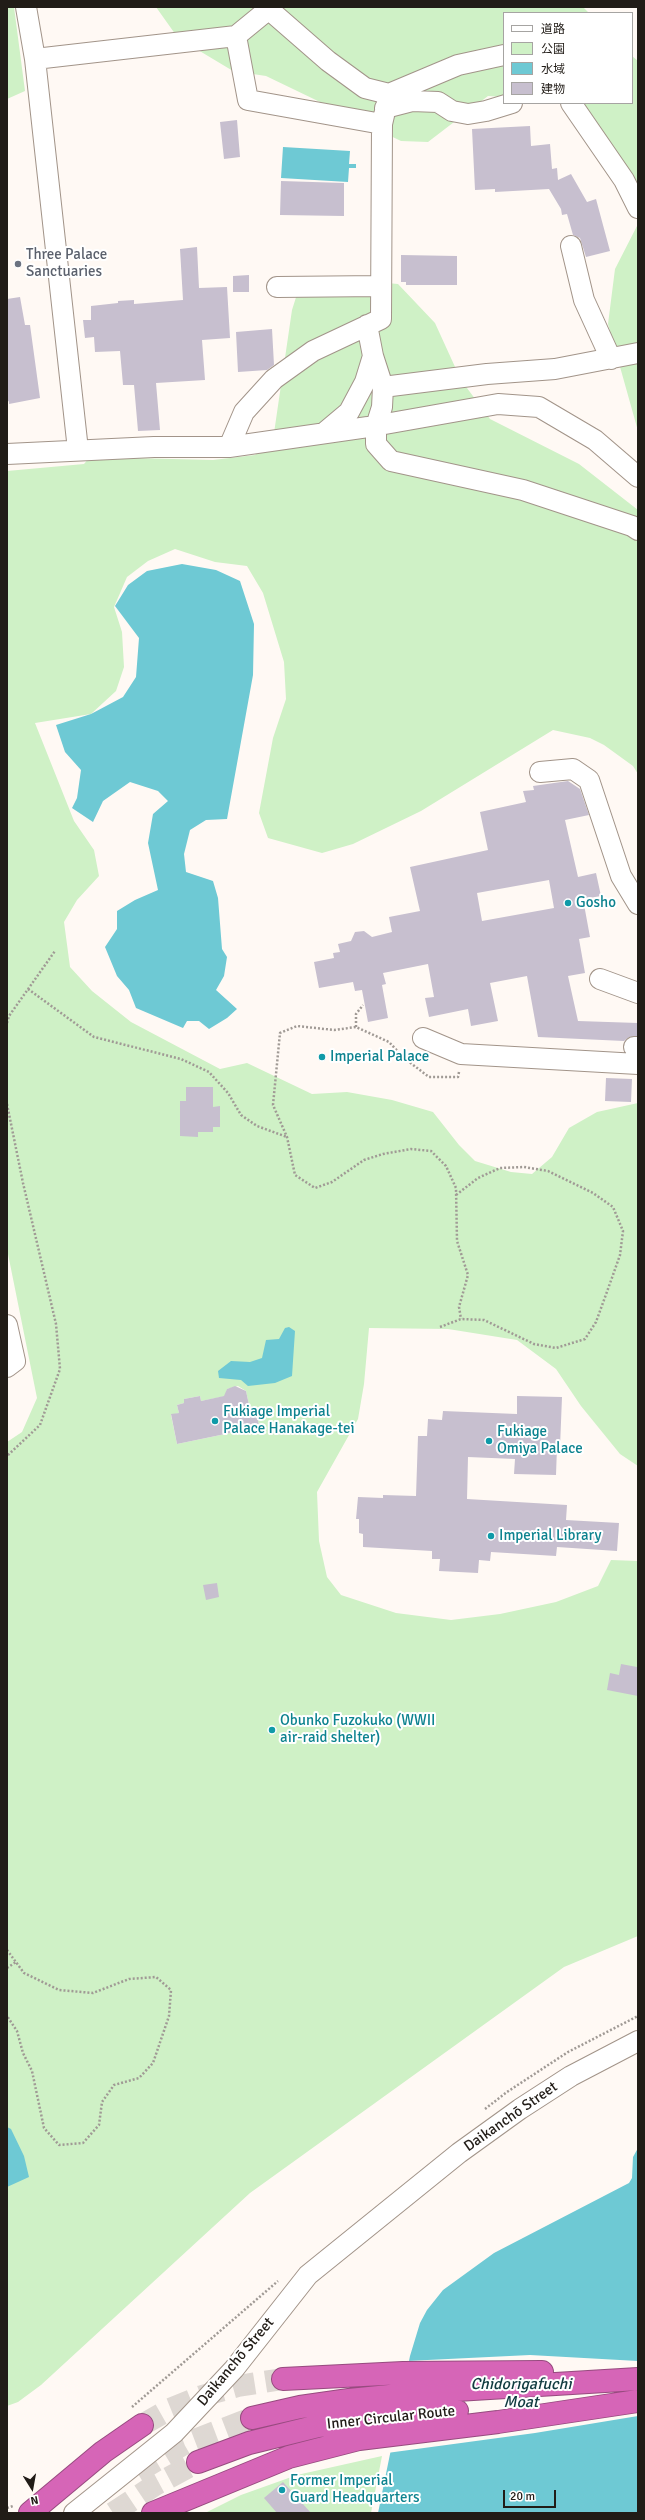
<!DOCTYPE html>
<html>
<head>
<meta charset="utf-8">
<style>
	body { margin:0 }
	#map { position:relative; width:645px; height:2520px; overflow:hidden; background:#fff9f4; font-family:Signika,"Noto Sans JP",sans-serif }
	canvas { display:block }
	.frame { position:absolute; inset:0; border:8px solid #211c17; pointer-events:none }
	.legend { position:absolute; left:503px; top:12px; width:130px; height:92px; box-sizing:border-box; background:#fff; border:1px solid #a6a4a2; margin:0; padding:5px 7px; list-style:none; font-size:12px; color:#211c17 }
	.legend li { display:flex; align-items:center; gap:8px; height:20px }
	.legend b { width:20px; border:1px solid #a6a4a2 }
	.north { position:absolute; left:12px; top:2468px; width:40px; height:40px; -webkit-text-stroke:3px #fff; paint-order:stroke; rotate:169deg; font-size:11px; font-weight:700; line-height:16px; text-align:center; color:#211c17 }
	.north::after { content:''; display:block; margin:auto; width:14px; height:18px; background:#211c17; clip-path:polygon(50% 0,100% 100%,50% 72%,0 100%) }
	.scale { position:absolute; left:503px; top:2490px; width:53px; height:18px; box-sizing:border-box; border:2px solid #211c17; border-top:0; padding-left:5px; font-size:12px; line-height:14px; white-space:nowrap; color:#211c17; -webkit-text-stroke:3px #fff; paint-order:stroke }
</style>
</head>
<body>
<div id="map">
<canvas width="645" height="2520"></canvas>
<div class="frame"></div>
<ul class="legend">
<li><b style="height:5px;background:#fff"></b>道路</li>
<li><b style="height:11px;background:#cff1c6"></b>公園</li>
<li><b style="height:11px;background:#6ec9d4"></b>水域</li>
<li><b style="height:11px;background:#c7bfcf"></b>建物</li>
</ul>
<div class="north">N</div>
<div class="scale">20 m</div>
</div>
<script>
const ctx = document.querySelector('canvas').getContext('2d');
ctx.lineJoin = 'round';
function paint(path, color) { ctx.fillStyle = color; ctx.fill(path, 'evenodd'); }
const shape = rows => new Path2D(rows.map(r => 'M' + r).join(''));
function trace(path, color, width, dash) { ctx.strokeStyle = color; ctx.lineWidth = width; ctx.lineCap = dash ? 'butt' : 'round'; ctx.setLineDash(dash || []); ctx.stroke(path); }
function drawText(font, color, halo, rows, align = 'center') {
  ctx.font = font + ' Signika,sans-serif'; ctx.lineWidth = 4; ctx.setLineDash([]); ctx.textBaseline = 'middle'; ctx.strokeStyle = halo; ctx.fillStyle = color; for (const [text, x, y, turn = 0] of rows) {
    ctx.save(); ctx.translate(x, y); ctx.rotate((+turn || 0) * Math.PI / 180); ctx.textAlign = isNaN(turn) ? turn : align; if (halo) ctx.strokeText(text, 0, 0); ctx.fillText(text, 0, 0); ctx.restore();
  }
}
paint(shape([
	[7,7,14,7,25,91,7,99],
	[156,7,583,7,589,13,504,13,504,97,488,96,428,142,401,141,266,76,233,71,178,38],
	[632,56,638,61,638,199,571,103,632,103],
	[638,224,638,431,608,324,615,269],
	[321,277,398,284,435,323,461,380,490,419,579,464,638,510,638,774,633,766,604,745,590,738,553,730,421,811,353,844,322,853,268,838,259,813,273,738,286,699,284,662,263,593,247,566,215,562,175,549,148,561,127,577,114,607,122,632,124,667,116,691,91,714,35,723,74,821,94,850,99,876,77,900,64,922,70,967,92,991,131,1022,220,1069,247,1063,312,1094,347,1092,392,1100,433,1112,459,1145,475,1161,511,1172,532,1174,552,1157,569,1128,597,1112,638,1103,638,1466,620,1454,581,1406,556,1369,517,1340,448,1329,369,1328,364,1384,358,1419,317,1492,319,1541,327,1577,341,1595,396,1613,451,1620,500,1614,556,1602,598,1586,611,1560,638,1561,638,1936,564,1967,250,2193,41,2385,18,2402,7,2406,7,1442,22,1432,37,1398,7,1249,7,471,84,464,90,457,213,460,255,455,274,433,292,310,298,291],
	[238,1386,246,1391,251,1414,257,1414,259,1427,177,1444,171,1415,179,1413,177,1405,184,1403,184,1399,200,1396,201,1401,226,1396,227,1389],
	[382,2456,371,2513,205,2513,241,2495,297,2475]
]), '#cff1c6');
paint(shape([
	[283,147,350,151,349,164,356,164,356,168,349,168,348,182,281,178],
	[182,564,216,570,240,581,254,624,253,675,227,819,206,820,190,830,184,854,186,872,213,881,218,898,222,949,227,957,224,976,216,990,237,1009,227,1018,209,1029,199,1021,187,1021,183,1028,136,1008,129,990,117,976,105,947,117,929,117,911,135,900,158,890,148,843,153,814,168,801,158,791,130,782,103,801,93,822,72,808,77,798,81,770,65,752,56,725,91,714,123,697,136,677,139,638,115,606,128,585,147,571],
	[289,1327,295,1331,292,1376,275,1383,248,1386,241,1380,219,1378,218,1371,231,1361,250,1362,262,1358,266,1340,279,1339,285,1328],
	[7,2127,11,2129,24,2156,29,2177,7,2187],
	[638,2148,638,2513,378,2513,410,2356,420,2323,427,2310,443,2290,494,2253,629,2183,632,2178,633,2157]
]), '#6ec9d4');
paint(shape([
	[530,2355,638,2361,638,2416,535,2433,387,2453,407,2361]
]), '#fff9f4');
paint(shape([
	[237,120,240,157,224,159,220,122],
	[530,126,531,146,550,144,552,169,557,168,558,180,571,174,587,202,596,199,610,251,586,257,580,238,573,235,567,214,562,215,561,209,549,189,495,192,495,189,475,190,472,129],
	[281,181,344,183,344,216,280,215],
	[197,247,199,288,227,287,230,338,202,340,205,380,156,383,160,430,138,431,134,385,123,385,120,351,95,352,94,337,85,338,83,320,91,320,91,306,118,303,118,301,134,300,134,304,183,300,180,249],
	[401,255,457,256,457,285,406,285,406,282,401,282],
	[249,275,249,292,233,292,233,276],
	[20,297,25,325,30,325,40,398,9,404,9,401,7,402,7,299],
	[272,329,274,365,267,370,238,372,236,332],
	[568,781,580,789,589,815,565,820,578,877,596,873,601,896,583,899,590,937,579,939,585,973,568,976,578,1021,638,1023,638,1036,629,1037,624,1041,538,1037,527,976,490,983,498,1021,471,1026,468,1009,429,1017,425,998,434,997,428,964,383,973,386,984,382,985,388,1018,368,1022,362,990,355,991,353,982,319,988,314,962,334,958,333,953,340,952,338,944,351,941,355,932,364,931,372,937,392,932,389,917,420,911,410,867,488,850,480,812,526,802,523,791,534,790,533,786],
	[549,880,554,908,482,921,477,893],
	[606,1078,632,1079,631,1102,605,1101],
	[186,1087,213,1087,213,1107,220,1106,220,1127,213,1127,213,1132,198,1132,198,1137,180,1136,180,1101,186,1101],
	[235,1386,246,1391,251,1414,257,1413,259,1427,177,1444,171,1414,179,1413,177,1405,184,1403,184,1399,200,1396,201,1401,224,1396,227,1389],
	[517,1396,562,1397,560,1447,557,1447,556,1475,514,1474,515,1459,468,1457,467,1499,567,1505,566,1520,619,1523,617,1551,557,1547,556,1556,491,1552,490,1561,479,1560,478,1573,439,1571,440,1559,432,1559,432,1551,363,1547,363,1534,359,1533,359,1519,356,1519,358,1497,383,1498,383,1495,416,1496,418,1436,427,1436,428,1419,442,1420,443,1411,517,1414],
	[217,1583,219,1597,206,1600,203,1585],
	[621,1664,637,1667,638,1696,607,1690,610,1673,619,1675],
	[283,2482,311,2513,277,2513,264,2498]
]), '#c7bfcf');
trace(shape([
	[142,2425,170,2409,202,2396,238,2386,283,2379],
	[137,2472,184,2444,252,2418],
	[113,2513,155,2485,198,2462]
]), '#ded8d3', 22, [22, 11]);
const minor = shape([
	[26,7,35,59,78,450],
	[266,7,328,61,365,88,389,94,458,65,504,55],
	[236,36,248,100,382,124],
	[35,59,236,36,269,9],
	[571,103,624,180,638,208],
	[385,108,412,101,438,102,452,111,468,114,486,111,512,103],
	[571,246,584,300,611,359],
	[277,287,381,286],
	[367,325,373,356,383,387,382,407,376,426,376,444,391,461,523,490,632,526,638,530],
	[383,387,487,374,555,369,638,353],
	[324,433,349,412,365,382,373,356],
	[229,447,244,412,274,379,313,351,381,319,382,124,389,94],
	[7,454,154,447,229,447,368,427,498,404,539,407,595,440,638,477],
	[540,772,573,769,589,780,621,876,638,904],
	[600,979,638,993],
	[423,1038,461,1054,638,1064],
	[634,1047,638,1047],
	[7,1325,15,1361,7,1367],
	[74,2513,174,2433,234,2369,308,2275,459,2153,520,2109,571,2076,638,2041]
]);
const highway = shape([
	[283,2379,403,2373,542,2372],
	[252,2418,300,2407,349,2400,440,2391,638,2379],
	[198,2462,249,2443,318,2426,398,2416,457,2411],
	[30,2513,103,2452,142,2425],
	[153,2513,289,2457,359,2439,498,2422,638,2401]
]);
trace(minor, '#a29489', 22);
trace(highway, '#974b7f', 24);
trace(shape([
	[28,989,94,1037,181,1059,209,1072,228,1093,241,1115,257,1126,287,1137],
	[7,1023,9,1016,55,951],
	[356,1027,356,1014,363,1005],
	[459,1072,458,1077,429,1077,404,1058,389,1042,356,1027,334,1030,297,1026,280,1033,273,1105,287,1137,295,1175,315,1188,332,1182,364,1160,383,1154,411,1149,431,1151,446,1166,456,1188,457,1241,468,1275,459,1307,461,1319],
	[7,1104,23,1183,56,1324,60,1369,40,1425,7,1456],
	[440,1327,461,1319,484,1320,534,1344,556,1348,585,1339,596,1322,613,1275,620,1255,623,1231,613,1207,593,1193,548,1171,524,1167,500,1168,478,1178,456,1195],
	[7,1950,24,1973,59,1990,93,1993,129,1979,156,1977,171,1990,169,2016,153,2063,139,2078,114,2085,102,2102,99,2125,83,2143,59,2145,44,2128,32,2071,23,2053,17,2031,7,2016],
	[7,1968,16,1962],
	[485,2109,507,2092,568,2052,638,2016],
	[132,2407,278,2281],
	[7,2508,13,2506]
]), '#a09a95', 2.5, [2, 2]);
trace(minor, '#fff', 20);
trace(highway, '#d665b7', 22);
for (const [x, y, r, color] of [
	[18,264,4,"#6b7280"],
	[568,903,4,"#0f9aa8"],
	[322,1057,4,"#0f9aa8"],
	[215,1421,4,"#0f9aa8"],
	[489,1441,4,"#0f9aa8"],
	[491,1536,4,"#0f9aa8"],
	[272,1730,4,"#0f9aa8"],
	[282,2490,4,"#0f9aa8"]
]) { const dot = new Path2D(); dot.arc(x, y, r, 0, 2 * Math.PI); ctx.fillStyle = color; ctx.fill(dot); trace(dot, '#fff', 1.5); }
drawText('15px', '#5b616d', '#fff', [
	["Three Palace",26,255],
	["Sanctuaries",26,272]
], 'left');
drawText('15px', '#0d838f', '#fff', [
	["Gosho",576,903],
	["Imperial Palace",330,1057],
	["Fukiage Imperial",223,1412],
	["Palace Hanakage-tei",223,1429],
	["Fukiage",497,1432],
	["Omiya Palace",497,1449],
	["Imperial Library",499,1536],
	["Obunko Fuzokuko (WWII",280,1721],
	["air-raid shelter)",280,1738],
	["Former Imperial",290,2481],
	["Guard Headquarters",290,2498]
], 'left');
drawText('15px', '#211c17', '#fff', [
	["Daikanchō Street",511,2117,-35],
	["Daikanchō Street",236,2362,-50],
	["Inner Circular Route",391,2418,-6]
]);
drawText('italic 16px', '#103b40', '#fff', [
	["Chidorigafuchi",521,2385],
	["Moat",521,2403]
]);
</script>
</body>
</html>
